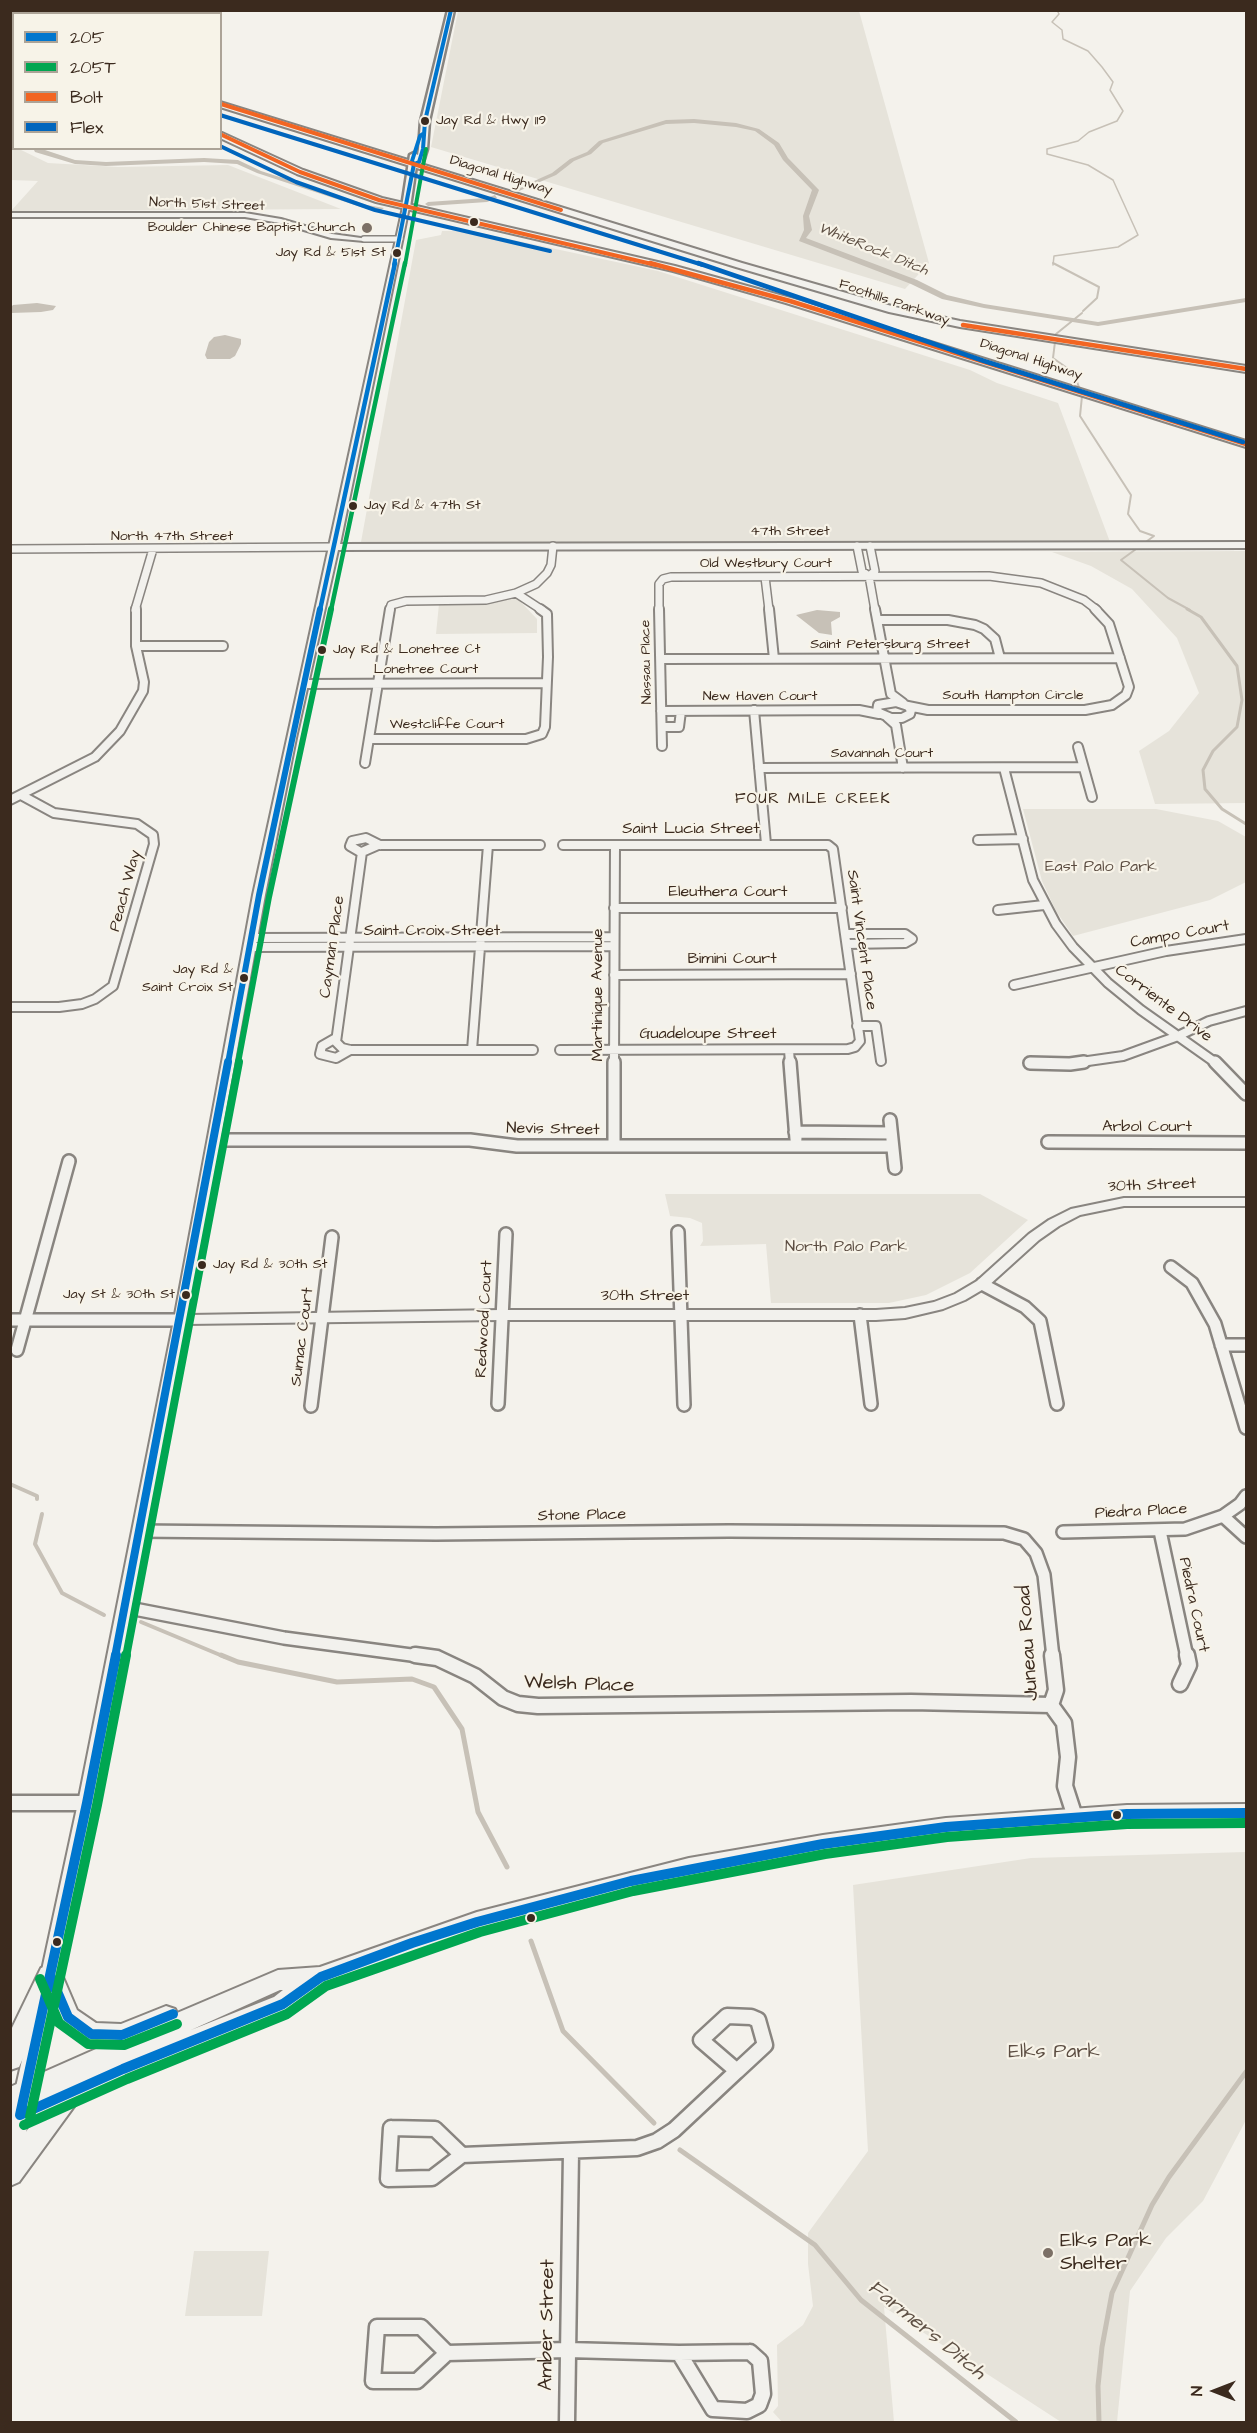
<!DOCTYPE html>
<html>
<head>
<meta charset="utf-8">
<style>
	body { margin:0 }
	#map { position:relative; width:1257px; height:2433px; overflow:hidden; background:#f4f2ec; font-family:"Architects Daughter",sans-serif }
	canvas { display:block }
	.frame { position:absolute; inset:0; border:12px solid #3b2a1e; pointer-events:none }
	.legend { position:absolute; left:12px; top:12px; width:210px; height:138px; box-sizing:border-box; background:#f7f3e8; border:2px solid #aca397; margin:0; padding:8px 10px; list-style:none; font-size:18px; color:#3b2a1e }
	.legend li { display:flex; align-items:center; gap:12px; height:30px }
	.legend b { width:30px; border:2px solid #aca397 }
	.north { position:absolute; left:1185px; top:2361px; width:60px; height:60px; -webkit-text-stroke:4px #f7f3e8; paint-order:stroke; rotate:270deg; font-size:16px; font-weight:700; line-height:24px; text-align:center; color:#3b2a1e }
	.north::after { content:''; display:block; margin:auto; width:21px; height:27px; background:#3b2a1e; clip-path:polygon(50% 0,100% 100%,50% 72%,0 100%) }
</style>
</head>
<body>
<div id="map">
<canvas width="1257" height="2433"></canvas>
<div class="frame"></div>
<ul class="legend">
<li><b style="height:8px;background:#0076ce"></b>205</li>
<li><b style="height:8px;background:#00a651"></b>205T</li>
<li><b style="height:8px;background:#f26522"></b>Bolt</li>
<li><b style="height:8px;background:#0065bd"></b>Flex</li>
</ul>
<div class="north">N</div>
</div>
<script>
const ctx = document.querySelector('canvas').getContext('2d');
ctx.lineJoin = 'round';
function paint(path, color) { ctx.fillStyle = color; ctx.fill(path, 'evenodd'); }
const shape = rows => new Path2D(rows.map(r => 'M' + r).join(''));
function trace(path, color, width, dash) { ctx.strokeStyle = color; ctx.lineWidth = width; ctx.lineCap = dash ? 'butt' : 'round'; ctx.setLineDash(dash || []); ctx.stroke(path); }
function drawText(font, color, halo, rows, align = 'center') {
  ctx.font = font + ' "Architects Daughter",sans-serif'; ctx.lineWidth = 4.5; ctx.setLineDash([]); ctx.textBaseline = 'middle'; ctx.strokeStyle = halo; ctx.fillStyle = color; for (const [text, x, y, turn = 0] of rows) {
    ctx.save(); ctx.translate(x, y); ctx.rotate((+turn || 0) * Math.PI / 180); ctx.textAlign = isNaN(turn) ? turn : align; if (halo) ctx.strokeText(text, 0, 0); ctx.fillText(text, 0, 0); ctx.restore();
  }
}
paint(shape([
	[458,11,859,11,929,263,905,289,431,147],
	[11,140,14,148,19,149,48,163,118,167,228,165,341,209,11,211,38,181,11,180],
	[442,231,472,231,658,271,970,370,997,383,1058,403,1110,542,361,542,416,240,441,235],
	[1246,551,1246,803,1155,804,1139,751,1169,731,1199,693,1177,638,1132,589,1091,566,1052,552],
	[515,596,537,619,537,633,436,634,439,604],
	[1023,809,1156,809,1218,821,1246,837,1246,882,1210,900,1073,936,1056,911,1042,881],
	[665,1194,980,1194,1028,1220,970,1273,926,1295,889,1303,771,1303,766,1244,700,1246,703,1241,702,1223,690,1218,670,1216],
	[1246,1852,1246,2120,1203,2201,1166,2238,1130,2291,1117,2422,1061,2422,884,2307,894,2422,782,2422,773,2412,778,2406,777,2345,803,2325,813,2306,808,2264,808,2233,868,2151,853,1885,1031,1858],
	[194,2251,269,2251,262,2316,185,2316]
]), '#e6e3da');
paint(shape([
	[37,303,56,306,53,310,41,312,11,313,11,307,13,305],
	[225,335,241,339,241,344,235,356,230,359,207,359,205,355,209,342,214,337],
	[817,610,840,612,840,617,831,622,832,635,819,633,796,615]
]), '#c7c1b7');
trace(shape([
	[1053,265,1054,256,1118,247,1138,235,1113,180,1088,165,1047,154,1047,149,1078,141,1089,132,1117,121,1123,111,1110,90,1113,82,1102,67,1088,51,1063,39,1062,30,1052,22,1059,14,1057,10]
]), '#c7c1b7', 1.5);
trace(shape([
	[1053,263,1099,287,1097,298,1083,311],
	[1082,313,1056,334,1053,358,1074,373,1082,396,1080,416,1131,495,1128,514,1140,531,1154,536,1121,560,1168,598,1190,610]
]), '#c7c1b7', 2);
trace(shape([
	[1187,609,1201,617,1237,666,1242,700,1237,727,1213,751,1203,770,1205,789,1222,809,1246,824]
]), '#c7c1b7', 3);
trace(shape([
	[10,1484,37,1496,37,1499],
	[42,1514,35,1544,62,1593,104,1615],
	[141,1622,225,1657]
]), '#c7c1b7', 4);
trace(shape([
	[221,1655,238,1662,337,1682,412,1679,434,1687,462,1729,478,1812,507,1867],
	[531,1941,563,2031,654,2123],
	[680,2150,815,2245,861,2300,1016,2422],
	[1099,2422,1098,2386,1102,2347,1112,2293,1152,2205,1169,2177,1246,2072]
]), '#c7c1b7', 5);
paint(shape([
	[131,11,133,14,128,14,129,12,131,11],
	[694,119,736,123,759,129,779,143,788,158,819,190,809,216,812,230,806,238,917,280,947,295,984,304,1098,322,1246,298,1246,302,1098,326,984,308,942,299,911,284,799,241,804,230,803,216,812,190,783,160,774,145,755,131,736,127,694,123,666,124,603,143,591,154,574,161,556,175,519,191,514,190,552,173,570,159,587,152,599,141,666,120,694,119],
	[33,148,39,148,75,160,106,162,204,158,238,160,261,171,367,205,384,208,381,210,364,208,257,173,237,164,204,162,106,166,75,164,35,152,33,148],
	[495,195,497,198,487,202,428,206,425,204,428,202,486,198,495,195]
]), '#c7c1b7');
const minorFar4 = shape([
	[10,11,27,10],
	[364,239,400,239]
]);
const minorFar3 = shape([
	[857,546,862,571,869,576,875,610],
	[10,549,334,547],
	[869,576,875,571,870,546],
	[765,577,769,610],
	[516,593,542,610],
	[135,610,153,549],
	[390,610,391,605,406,601,486,600,516,593,536,584,547,573,551,565,553,546],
	[659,610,659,584,663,579,671,577,989,576,1041,583,1084,600,1097,610]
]);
const minorFar2 = shape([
	[659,609,662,746],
	[769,609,774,659],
	[875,609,891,694,903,703],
	[877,620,948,620,975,625,984,629,995,639,1000,658],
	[136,646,223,646],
	[661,659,1120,658],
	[305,684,546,683],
	[896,702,908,706,911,710,910,714,902,718,891,718,877,712,878,705,896,702],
	[908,706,928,710,1085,710,1112,705,1126,695,1129,687,1109,624,1095,609],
	[754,710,766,844],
	[661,711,859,710,879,714],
	[887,717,896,725,903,768],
	[662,727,679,727,681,711],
	[369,739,526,739,542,734,545,727,548,657,547,614,540,609],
	[1078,747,1092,797],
	[365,763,390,609],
	[759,768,1083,767],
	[1004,768,1033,880,1056,924,1073,947,1108,983,1141,1010,1216,1063],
	[10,800,95,757,120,731,143,691,144,682,136,646,136,609],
	[978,840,1023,839],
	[362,853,350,846,352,841,366,838,380,845],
	[614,908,842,908],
	[998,910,1044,905],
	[846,934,905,934,912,939,905,943,847,944],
	[251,938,614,937],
	[250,947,614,946],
	[614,975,851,974],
	[1014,985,1166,951,1246,939],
	[10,1007,59,1007,82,1004,95,999,113,986,154,844,153,835,137,824,54,813,21,795],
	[857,1026,876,1026,881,1061],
	[336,1038,322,1046,320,1054,336,1058,350,1050],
	[472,1050,488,845],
	[533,1050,350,1050,342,1048,336,1042,362,852,378,845,540,845],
	[560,1050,848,1049,855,1047,860,1041,833,849,828,845,563,845],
	[789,1050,790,1063],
	[614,1063,615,845],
	[1030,1063,1043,1063],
	[1074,1063,1123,1056,1178,1036,1209,1021,1246,1011]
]);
const minorFar1 = shape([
	[790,1062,796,1139],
	[1215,1062,1246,1094],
	[1030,1063,1070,1064,1084,1062],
	[890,1120,895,1168],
	[795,1132,891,1133],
	[214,1140,470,1140,517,1146,892,1146],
	[1048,1142,1246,1143],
	[614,1146,614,1062],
	[678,1232,684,1405],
	[1171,1267,1192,1283,1215,1324,1246,1428],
	[982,1284,1025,1307,1040,1321,1057,1404],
	[860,1315,871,1404],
	[10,1320,181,1320],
	[1221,1345,1246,1345],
	[17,1350,69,1161],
	[498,1404,506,1234],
	[311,1406,332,1237],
	[1223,1516,1246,1537],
	[139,1531,436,1534,729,1531,1004,1533,1024,1539,1036,1553,1044,1575,1053,1657],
	[1160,1531,1187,1657],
	[1063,1532,1185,1529,1223,1516,1240,1504,1246,1496],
	[124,1607,284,1638,426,1657]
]);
const minor = shape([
	[415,1655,437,1658,475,1676,503,1698,518,1704,538,1706,911,1702,1051,1705],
	[1052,1655,1056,1690,1051,1705,1064,1723,1068,1757,1065,1786,1075,1817],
	[1180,1684,1189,1665,1187,1655],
	[10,1803,87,1803],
	[727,2016,751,2017,758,2020,765,2045,737,2071,701,2040,727,2016],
	[391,2128,435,2129,462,2155,432,2178,388,2179,391,2128],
	[462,2155,637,2148,657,2141,674,2130,737,2071],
	[377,2327,421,2327,447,2353,417,2381,373,2381,377,2327],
	[750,2352,760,2361,763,2394,759,2405,747,2411,713,2409,679,2353,750,2352],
	[447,2353,568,2350,679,2353],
	[567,2422,571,2152]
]);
const tertiary = shape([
	[406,205,409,207,340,544,1246,542,1246,548,338,550,296,738,265,895,189,1315,501,1310,876,1310,905,1308,934,1302,955,1294,977,1281,1029,1234,1049,1220,1071,1209,1124,1198,1246,1198,1246,1206,1124,1206,1080,1215,1059,1226,1039,1240,987,1287,965,1300,943,1309,905,1318,876,1320,501,1320,187,1324,96,1803,57,1984,55,1990,48,1992,41,1990,39,1984,78,1803,174,1320,253,895,403,207,406,205],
	[10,213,245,213,281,219,332,234,368,239,364,241,331,238,280,223,245,217,10,217,10,213],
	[43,1998,50,2000,52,2006,20,2162,17,2168,10,2171,10,2114,34,2006,36,2000,43,1998]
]);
const secondary = shape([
	[448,10,454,10,429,121,427,149,423,162,416,166,410,207,406,209,402,207,410,155,414,153,418,155,419,149,421,121,448,10]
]);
const trunk = shape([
	[10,37,14,38,14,42,10,41,10,37],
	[10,62,14,62,14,67,10,67,10,62],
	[220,102,742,263,895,307,960,321,1246,366,1246,372,960,327,889,312,736,267,220,107,220,102],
	[220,132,303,170,382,198,675,266,794,299,1246,441,1246,447,786,303,673,271,376,202,297,174,220,138,220,132],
	[1246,1804,1246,1822,1127,1823,946,1836,823,1853,689,1878,631,1891,477,1932,330,1984,292,2011,78,2101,19,2182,10,2186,10,2153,34,2121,10,2131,10,2087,105,2045,82,2042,59,2025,49,2002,19,2067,10,2070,10,2032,41,1968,50,1965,59,1968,77,2010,96,2023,121,2024,166,2006,175,2009,177,2013,278,1970,320,1967,477,1912,689,1858,823,1835,946,1818,1127,1805,1246,1804],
	[280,1990,283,1990,274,1997,191,2030,280,1990]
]);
trace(minorFar4, '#898580', 8);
trace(minorFar3, '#898580', 10);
trace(minorFar2, '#898580', 12);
trace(minorFar1, '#898580', 16);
trace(minor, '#898580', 19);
trace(tertiary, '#898580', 4);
trace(secondary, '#898580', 5);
trace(trunk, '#898580', 4);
trace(minorFar4, '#f2f1ed', 5);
trace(minorFar3, '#f2f1ed', 7);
trace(minorFar2, '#f2f1ed', 8);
trace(minorFar1, '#f2f1ed', 11);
trace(minor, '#f2f1ed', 14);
paint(tertiary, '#f2f1ed');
paint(secondary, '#f2f1ed');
paint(trunk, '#f2f1ed');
trace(shape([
	[414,164,419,162,423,149,425,121,451,10],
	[394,265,414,164,412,161,420,136,423,134]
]), '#0076ce', 4);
trace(shape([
	[320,610,395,263]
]), '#0076ce', 4.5);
trace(shape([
	[228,1063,259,895,320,609]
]), '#0076ce', 6);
trace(shape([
	[115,1657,228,1062]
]), '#0076ce', 8);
trace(shape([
	[50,1975,68,2017,91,2034,122,2035,173,2014],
	[20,2115,87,1803,116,1655],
	[20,2115,123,2069,283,2004,321,1977,412,1943,477,1922,631,1881,823,1844,946,1827,1127,1814,1246,1813]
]), '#0076ce', 10);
trace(shape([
	[405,265,426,149]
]), '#00a651', 4);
trace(shape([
	[331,610,405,263]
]), '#00a651', 4.5);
trace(shape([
	[238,1063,269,897,331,609]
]), '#00a651', 6);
trace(shape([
	[126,1657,239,1062]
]), '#00a651', 8);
trace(shape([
	[40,1979,59,2023,88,2044,124,2045,177,2024],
	[30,2117,97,1805,126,1655],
	[24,2125,127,2079,287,2014,326,1986,480,1932,633,1891,825,1854,947,1837,1127,1824,1246,1823]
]), '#00a651', 10);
trace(shape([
	[221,104,561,210],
	[220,134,300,172,379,200,656,265]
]), '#f26522', 4);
trace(shape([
	[650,263,790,301,1246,444],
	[963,325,1246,369]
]), '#f26522', 4.5);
trace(shape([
	[220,115,703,265],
	[220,146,296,182,375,210,550,251]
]), '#0065bd', 4);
trace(shape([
	[698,263,984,361,1243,442]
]), '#0065bd', 4.5);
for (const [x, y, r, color] of [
	[425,121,5,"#3b2a1e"],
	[474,222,5,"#3b2a1e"],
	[367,228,6,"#7c7066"],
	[397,253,5,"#3b2a1e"],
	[353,506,5,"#3b2a1e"],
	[322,650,5,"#3b2a1e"],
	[244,978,5,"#3b2a1e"],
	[202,1265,5,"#3b2a1e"],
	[186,1295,5,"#3b2a1e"],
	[1117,1815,5,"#3b2a1e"],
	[531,1918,5,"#3b2a1e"],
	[57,1942,5,"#3b2a1e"],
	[1048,2253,6,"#7c7066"]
]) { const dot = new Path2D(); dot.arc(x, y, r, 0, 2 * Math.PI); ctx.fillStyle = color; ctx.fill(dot); trace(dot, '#f7f3e8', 2); }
drawText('14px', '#3b2a1e', '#f7f3e8', [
	["Jay Rd & Hwy 119",436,121],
	["Jay Rd & 51st St",386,253,"right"],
	["Jay Rd & 47th St",364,506],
	["Jay Rd & Lonetree Ct",333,650],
	["Jay Rd &",233,970,"right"],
	["Saint Croix St",233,988,"right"],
	["Jay Rd & 30th St",213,1265],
	["Jay St & 30th St",175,1295,"right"]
], 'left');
drawText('14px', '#3b2a1e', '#f7f3e8', [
	["Diagonal Highway",501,176,17],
	["North 51st Street",207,205,2],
	["Foothills Parkway",894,303,19],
	["Diagonal Highway",1031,360,18],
	["47th Street",790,532],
	["North 47th Street",172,537],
	["Old Westbury Court",766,564],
	["Saint Petersburg Street",890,645],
	["Nassau Place",647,662,-91],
	["Lonetree Court",426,670],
	["South Hampton Circle",1013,696],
	["New Haven Court",760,697],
	["Westcliffe Court",447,725],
	["Savannah Court",882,754]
]);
drawText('14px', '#3b2a1e', '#f7f3e8', [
	["Boulder Chinese Baptist Church",355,228]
], 'right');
drawText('italic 15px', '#5f5145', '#f7f3e8', [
	["WhiteRock Ditch",873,250,22]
]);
ctx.letterSpacing = '1.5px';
drawText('15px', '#3b2a1e', '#f7f3e8', [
	["FOUR MILE CREEK",813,800]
]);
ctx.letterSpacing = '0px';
drawText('16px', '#3b2a1e', '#f7f3e8', [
	["Saint Lucia Street",691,830],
	["Peach Way",126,891,-75],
	["Eleuthera Court",728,893],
	["Saint Croix Street",432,932],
	["Campo Court",1180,935,-10],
	["Saint Vincent Place",861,940,82],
	["Cayman Place",333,947,-82],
	["Bimini Court",732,960],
	["Martinique Avenue",599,995,-90],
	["Corriente Drive",1163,1004,37],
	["Guadeloupe Street",708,1035],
	["Arbol Court",1147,1128],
	["Nevis Street",553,1130,1],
	["30th Street",1152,1186,-2],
	["30th Street",645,1297],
	["Redwood Court",485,1319,-87],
	["Sumac Court",303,1337,-83],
	["Piedra Place",1141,1512,-3],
	["Stone Place",582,1516,-1],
	["Piedra Court",1193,1605,78]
]);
drawText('16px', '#5b4c41', '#f7f3e8', [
	["East Palo Park",1101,868],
	["North Palo Park",846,1248]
]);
drawText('20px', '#3b2a1e', '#f7f3e8', [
	["Juneau Road",1029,1643,-94],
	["Welsh Place",579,1685,2],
	["Amber Street",548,2325,-89]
]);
drawText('20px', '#5b4c41', '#f7f3e8', [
	["Elks Park",1054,2053]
]);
drawText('20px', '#3b2a1e', '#f7f3e8', [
	["Elks Park",1060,2242],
	["Shelter",1060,2265]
], 'left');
drawText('italic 21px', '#5f5145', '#f7f3e8', [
	["Farmers Ditch",926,2331,39]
]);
</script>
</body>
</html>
